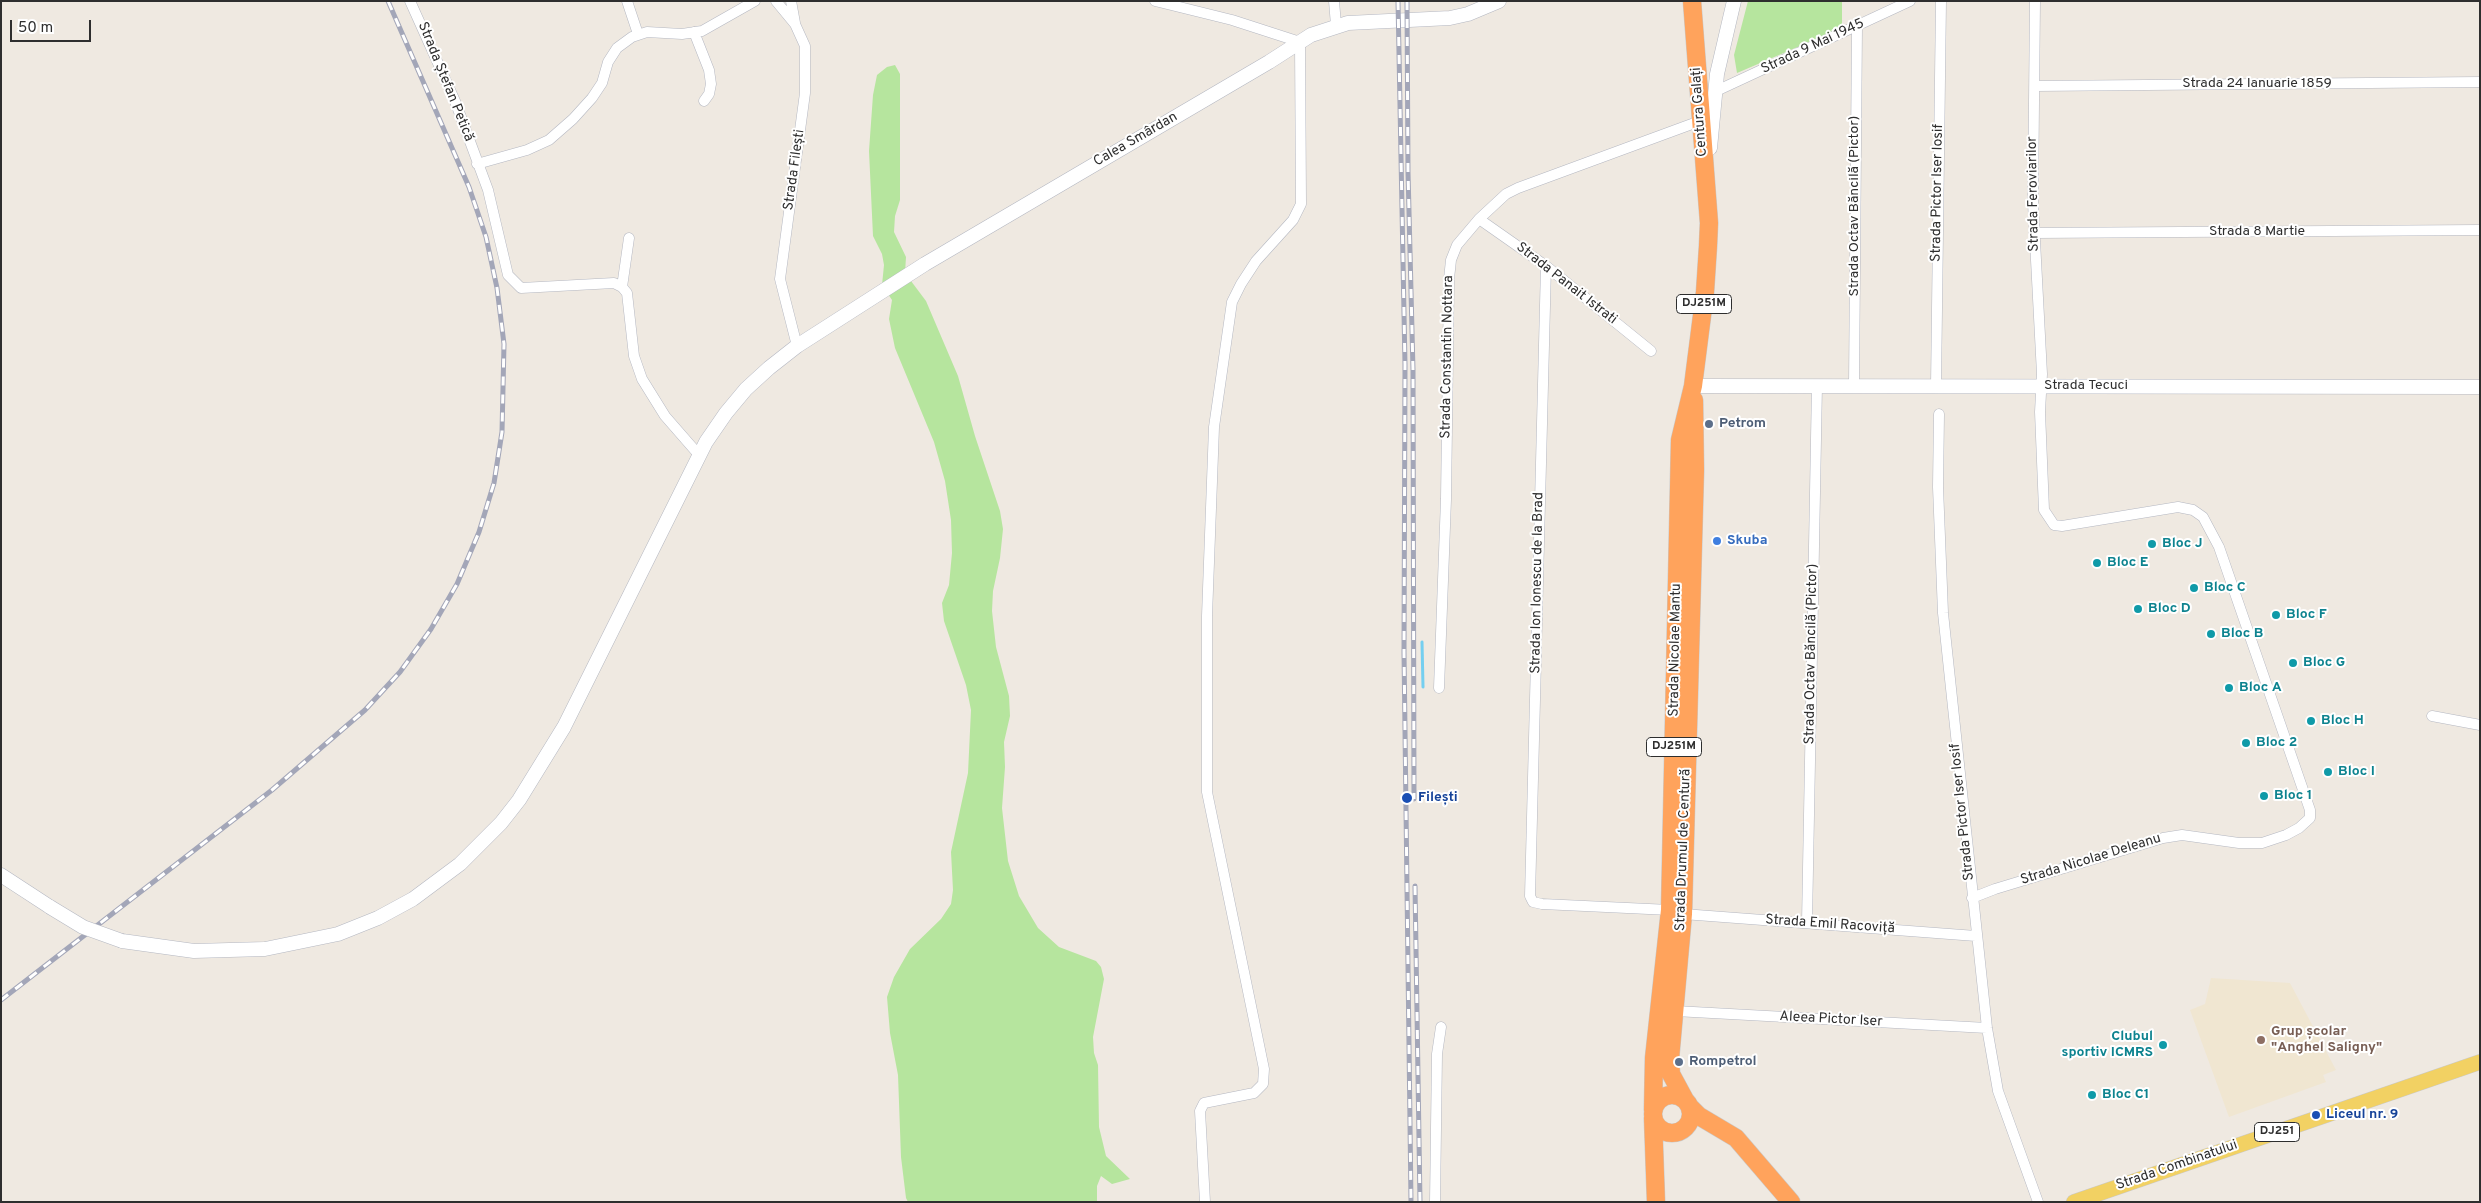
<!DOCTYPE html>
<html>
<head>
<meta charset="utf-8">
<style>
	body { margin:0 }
	#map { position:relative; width:2481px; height:1203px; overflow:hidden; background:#efe9e1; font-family:Overpass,sans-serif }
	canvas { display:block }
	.frame { position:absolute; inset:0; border:2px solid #2e2e2e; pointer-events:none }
	.scale { position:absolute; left:10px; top:20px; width:81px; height:22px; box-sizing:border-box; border:2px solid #2e2e2e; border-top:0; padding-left:6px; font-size:15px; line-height:18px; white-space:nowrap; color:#2e2e2e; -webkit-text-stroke:4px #fff; paint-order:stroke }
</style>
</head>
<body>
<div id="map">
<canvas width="2481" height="1203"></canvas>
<div class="frame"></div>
<div class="scale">50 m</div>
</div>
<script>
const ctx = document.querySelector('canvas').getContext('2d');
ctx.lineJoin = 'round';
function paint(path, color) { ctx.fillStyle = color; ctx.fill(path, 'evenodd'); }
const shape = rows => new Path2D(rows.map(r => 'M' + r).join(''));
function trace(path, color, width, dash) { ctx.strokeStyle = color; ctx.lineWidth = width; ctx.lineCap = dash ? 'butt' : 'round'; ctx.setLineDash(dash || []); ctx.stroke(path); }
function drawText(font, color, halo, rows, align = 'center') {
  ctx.font = font + ' Overpass,sans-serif'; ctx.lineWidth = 4; ctx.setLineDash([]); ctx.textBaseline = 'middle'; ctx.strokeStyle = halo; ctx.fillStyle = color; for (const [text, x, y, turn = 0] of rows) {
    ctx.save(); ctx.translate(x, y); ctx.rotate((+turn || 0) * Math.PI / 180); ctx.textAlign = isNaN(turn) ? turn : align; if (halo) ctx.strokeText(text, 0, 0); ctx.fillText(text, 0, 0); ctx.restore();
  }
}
paint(shape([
	[2211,978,2290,983,2336,1070,2323,1075,2326,1082,2229,1117,2190,1010,2205,1004]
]), '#f0e6d1');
paint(shape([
	[1748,1,1842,1,1842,28,1737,73,1734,55],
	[895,65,900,74,900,200,895,216,894,232,906,257,905,273,926,301,958,376,975,436,1000,511,1003,529,1000,558,993,591,992,611,996,647,1009,696,1010,716,1004,742,1005,767,1002,808,1008,861,1019,896,1038,928,1059,947,1096,961,1101,967,1104,979,1093,1037,1094,1053,1098,1065,1099,1127,1106,1156,1130,1179,1112,1184,1101,1176,1097,1186,1097,1202,908,1202,906,1198,901,1157,898,1075,890,1033,887,997,894,977,910,949,941,919,951,904,953,890,951,852,968,773,971,710,966,685,944,621,942,603,949,585,952,553,951,520,945,481,934,442,895,348,889,319,892,300,882,285,884,265,882,254,873,236,869,151,873,95,877,75,887,67]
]), '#b6e59e');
trace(shape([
	[1422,642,1423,687]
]), '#75cff0', 3);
const street = shape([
	[410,1,455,101,488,190,508,275,521,288,614,283,622,287,627,293,634,356,642,379,665,416,699,455],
	[627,1,638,34],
	[776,1,795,24,805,46,805,93,780,279,797,346],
	[791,1,795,23],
	[1155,1,1232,20,1300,42,1301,204,1293,220,1256,261,1241,284,1232,302,1214,427,1207,616,1207,792,1264,1069,1263,1084,1254,1093,1204,1103,1200,1111,1205,1202],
	[1334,1,1336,25],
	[694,32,709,70,711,84,709,94,704,101],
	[2035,86,2480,82],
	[1714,92,1910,1],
	[477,164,527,150,549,140,573,119,592,98,602,83,608,62,617,48,632,37,647,32,682,34,702,31,755,1],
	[1479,219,1546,266,1651,351],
	[2034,233,2480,230],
	[1546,266,1530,896,1533,902,1542,904,1670,910],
	[622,287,629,238],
	[1854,386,1857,26],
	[1936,386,1941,1],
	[1939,414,1938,487,1943,613,1987,1028,1998,1091,2038,1202],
	[1439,688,1446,499,1449,279,1451,260,1457,245,1479,219,1506,194,1518,188,1700,121],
	[2432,716,2480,725],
	[1972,898,1995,889,2163,838,2182,835,2239,843,2262,843,2286,835,2299,828,2310,818,2310,810,2219,547,2203,517,2193,510,2178,507,2062,526,2054,525,2044,510,2040,412,2042,374,2033,203,2035,1],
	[1683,914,1976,936],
	[1807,922,1817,385],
	[1675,1011,1987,1028],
	[1435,1202,1437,1054,1441,1027]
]);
const secondary = shape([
	[1710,148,1717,74,1734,1],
	[1693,386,2480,387],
	[1,875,50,907],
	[122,941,194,951,265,949,338,934,378,918,413,899,460,864,501,823,519,800,564,727,706,442,726,413,746,389,769,368,797,346,925,264,1269,62,1311,35,1348,23,1450,18,1468,14,1499,1]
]);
const primary = shape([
	[2074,1202,2480,1062]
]);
const highway = shape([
	'1653 1114a19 19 0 1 1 38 0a19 19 0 1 1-38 0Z',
	[1685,1100,1671,1074,1670,1059,1683,914,1695,470,1694,400],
	[1690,1107,1699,1116,1736,1138,1791,1202],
	[1653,1110,1654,1058,1670,910,1680,440,1693,386,1705,292,1708,246,1709,223,1692,1],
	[1653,1118,1656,1202]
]);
trace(street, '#b4b7c1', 11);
trace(secondary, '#b4b7c1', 15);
trace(primary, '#c9c9c9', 16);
trace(highway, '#c9c9c9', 19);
trace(street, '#fff', 10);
trace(secondary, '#fff', 14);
trace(primary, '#f2d163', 15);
trace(highway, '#ffa35c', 18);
const rail = shape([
	[1398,1,1405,365,1404,652,1411,1202],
	[1407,1,1408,172,1413,370,1414,799],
	[1415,886,1420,1202],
	[1,1000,272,790,365,710,400,672,431,629,457,584,479,532,494,483,502,432,504,344,497,288,486,237,469,187,388,1]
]);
trace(rail, '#a3a6b8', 5);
trace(rail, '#fff', 3, [9]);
const secondaryBridge = shape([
	[50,907,83,927,122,941]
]);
trace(secondaryBridge, '#b4b7c1', 15, []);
trace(secondaryBridge, '#fff', 14);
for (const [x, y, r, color] of [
	[1709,424,5,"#5c6f8a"],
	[1717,541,5,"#3f7fe0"],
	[2152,544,5,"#0f9aa8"],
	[2097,563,5,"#0f9aa8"],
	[2194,588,5,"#0f9aa8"],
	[2138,609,5,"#0f9aa8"],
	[2276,615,5,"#0f9aa8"],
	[2211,634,5,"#0f9aa8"],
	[2293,663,5,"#0f9aa8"],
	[2229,688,5,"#0f9aa8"],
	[2311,721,5,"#0f9aa8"],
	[2246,743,5,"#0f9aa8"],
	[2328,772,5,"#0f9aa8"],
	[2264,796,5,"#0f9aa8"],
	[1407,798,6,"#1a4fb4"],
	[2261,1040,5,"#8d6e63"],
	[2163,1045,5,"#0f9aa8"],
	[1679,1062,5,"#5c6f8a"],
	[2092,1095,5,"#0f9aa8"],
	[2316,1115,5,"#1a4fb4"]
]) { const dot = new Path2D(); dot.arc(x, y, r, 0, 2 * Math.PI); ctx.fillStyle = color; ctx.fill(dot); trace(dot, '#fff', 2); }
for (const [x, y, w] of [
	[1704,304,55],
	[1674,747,55],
	[2277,1132,45]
]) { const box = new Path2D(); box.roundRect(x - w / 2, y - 9.5, w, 19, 4); ctx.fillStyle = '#fff'; ctx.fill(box); trace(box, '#2e2e2e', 1); }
drawText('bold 12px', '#2e2e2e', null, [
	["DJ251M",1704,304],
	["DJ251M",1674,747],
	["DJ251",2277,1132]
]);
drawText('14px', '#2e2e2e', '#fff', [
	["Strada 9 Mai 1945",1813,47,-25],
	["Strada Ștefan Petică",445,82,68],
	["Strada 24 Ianuarie 1859",2257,84],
	["Centura Galați",1700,112,-94],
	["Calea Smârdan",1136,140,-30],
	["Strada Filești",795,170,-82],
	["Strada Pictor Iser Iosif",1938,193,-89],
	["Strada Feroviarilor",2034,194,-91],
	["Strada Octav Băncilă (Pictor)",1855,206,-90],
	["Strada 8 Martie",2257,232],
	["Strada Panait Istrati",1566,284,38],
	["Strada Constantin Nottara",1448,357,-89],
	["Strada Tecuci",2086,386],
	["Strada Ion Ionescu de la Brad",1538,583,-89],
	["Strada Nicolae Mantu",1676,650,-89],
	["Strada Octav Băncilă (Pictor)",1812,654,-89],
	["Strada Pictor Iser Iosif",1963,812,-96],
	["Strada Drumul de Centură",1684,850,-88],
	["Strada Nicolae Deleanu",2091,860,-17],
	["Strada Emil Racoviță",1830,925,4],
	["Aleea Pictor Iser",1831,1020,3],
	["Strada Combinatului",2177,1166,-19]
]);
drawText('bold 14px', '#4e5e75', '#fff', [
	["Petrom",1719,424],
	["Rompetrol",1689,1062]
], 'left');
drawText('bold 14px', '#366cbe', '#fff', [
	["Skuba",1727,541]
], 'left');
drawText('bold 14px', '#0d838f', '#fff', [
	["Bloc J",2162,544],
	["Bloc E",2107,563],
	["Bloc C",2204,588],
	["Bloc D",2148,609],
	["Bloc F",2286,615],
	["Bloc B",2221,634],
	["Bloc G",2303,663],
	["Bloc A",2239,688],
	["Bloc H",2321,721],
	["Bloc 2",2256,743],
	["Bloc I",2338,772],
	["Bloc 1",2274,796],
	["Clubul",2153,1037,"right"],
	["sportiv ICMRS",2153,1053,"right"],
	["Bloc C1",2102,1095]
], 'left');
drawText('bold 14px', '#164399', '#fff', [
	["Filești",1418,798],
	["Liceul nr. 9",2326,1115]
], 'left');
drawText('bold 14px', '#785e54', '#fff', [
	["Grup școlar",2271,1032],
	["\"Anghel Saligny\"",2271,1048]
], 'left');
</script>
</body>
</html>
